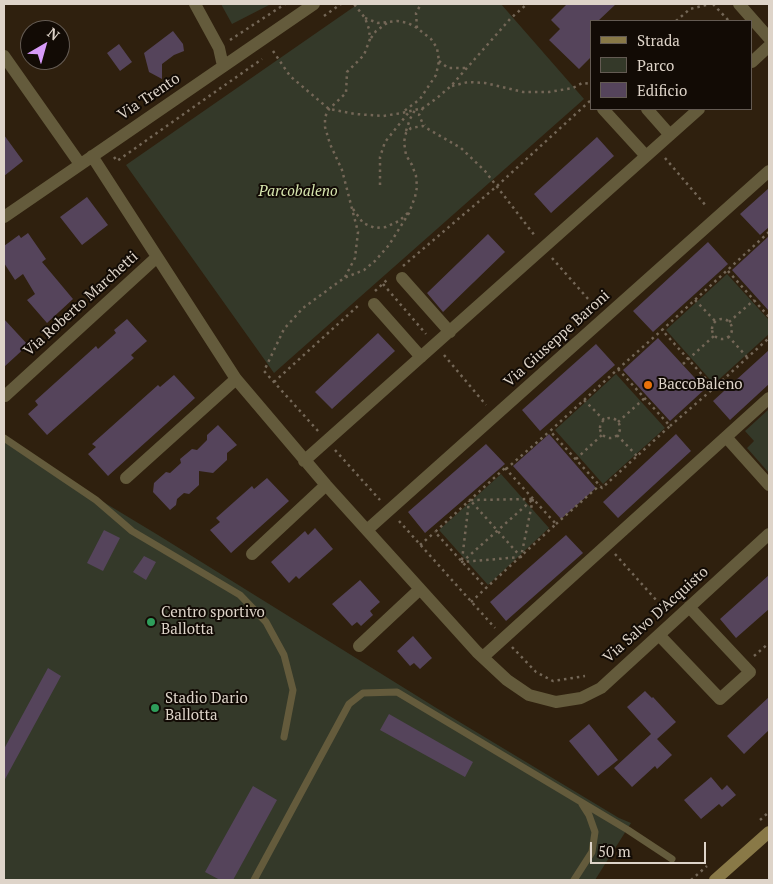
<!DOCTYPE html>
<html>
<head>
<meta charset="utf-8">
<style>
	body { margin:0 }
	#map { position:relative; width:773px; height:884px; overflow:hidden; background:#2f200e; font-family:"PT Serif",serif }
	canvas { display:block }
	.frame { position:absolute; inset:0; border:5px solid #ded4c9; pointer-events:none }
	.legend { position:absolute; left:590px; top:20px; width:162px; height:90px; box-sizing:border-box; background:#120b05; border:1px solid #645b53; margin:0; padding:6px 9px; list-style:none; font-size:15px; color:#ded4c9 }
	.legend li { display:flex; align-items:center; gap:10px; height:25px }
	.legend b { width:25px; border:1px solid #645b53 }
	.north { position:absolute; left:20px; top:20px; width:50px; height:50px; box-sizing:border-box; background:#120b05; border:1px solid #645b53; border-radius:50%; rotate:38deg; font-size:14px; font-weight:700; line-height:20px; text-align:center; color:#ded4c9 }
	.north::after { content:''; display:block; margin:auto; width:18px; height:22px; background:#d79bf9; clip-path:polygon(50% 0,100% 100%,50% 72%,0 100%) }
	.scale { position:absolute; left:590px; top:842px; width:116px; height:22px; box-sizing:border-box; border:2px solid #ded4c9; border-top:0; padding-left:6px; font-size:15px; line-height:18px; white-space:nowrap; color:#ded4c9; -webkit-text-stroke:4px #120b05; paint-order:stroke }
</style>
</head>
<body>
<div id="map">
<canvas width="773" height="884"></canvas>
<div class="frame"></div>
<ul class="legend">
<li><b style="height:6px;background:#897947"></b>Strada</li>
<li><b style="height:14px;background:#343929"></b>Parco</li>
<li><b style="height:14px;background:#55445b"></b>Edificio</li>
</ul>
<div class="north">N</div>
<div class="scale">50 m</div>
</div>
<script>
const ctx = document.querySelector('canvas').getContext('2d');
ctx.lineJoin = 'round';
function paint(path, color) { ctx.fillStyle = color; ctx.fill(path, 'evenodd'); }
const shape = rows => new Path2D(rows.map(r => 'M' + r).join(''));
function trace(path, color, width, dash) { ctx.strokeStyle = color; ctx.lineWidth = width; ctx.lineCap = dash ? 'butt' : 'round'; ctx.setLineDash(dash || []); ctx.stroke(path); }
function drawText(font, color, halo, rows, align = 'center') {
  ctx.font = font + ' "PT Serif",serif'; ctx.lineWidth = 4; ctx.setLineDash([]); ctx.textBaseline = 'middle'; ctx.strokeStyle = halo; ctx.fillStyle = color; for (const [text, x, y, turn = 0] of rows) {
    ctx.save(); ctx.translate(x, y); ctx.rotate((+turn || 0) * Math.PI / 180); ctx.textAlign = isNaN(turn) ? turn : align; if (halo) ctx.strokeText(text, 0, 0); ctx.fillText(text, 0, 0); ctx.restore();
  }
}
paint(shape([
	[221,4,271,4,232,24],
	[358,4,501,4,584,99,274,373,126,165],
	[727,274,769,320,769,334,714,384,666,330],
	[616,374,665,428,603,484,555,430],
	[769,409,769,473,747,448,754,441,745,431],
	[4,442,158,535,438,709,619,818,631,823,595,880,4,880],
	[501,474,549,528,488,585,439,530]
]), '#343929');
paint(shape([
	[567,4,616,4,598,21,592,21,592,56,579,69,549,40,560,29,551,20],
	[173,31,183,44,184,51,174,55,162,64,162,79,149,72,144,53],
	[119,44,132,62,120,71,107,53],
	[4,135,23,161,4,176],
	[597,137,614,156,551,213,534,194],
	[769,188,769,227,760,235,740,214],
	[87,197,108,225,82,245,60,217],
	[28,233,46,259,42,262,73,299,47,323,27,300,35,294,23,274,15,280,4,263,4,246,19,235,21,238],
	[488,234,505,252,443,312,427,293],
	[769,236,769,311,732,270],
	[708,242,728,264,653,332,633,311],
	[4,319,28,345,4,367],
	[127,319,147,341,131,355,134,358,47,435,28,414,38,405,35,401,96,346,98,349,116,333,114,330],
	[378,333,395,351,332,409,315,392],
	[658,338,705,389,670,421,623,370],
	[596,344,615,365,540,431,522,410],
	[769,350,769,384,730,420,713,401],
	[174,375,195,398,108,476,88,454,96,447,92,444,158,385,160,387],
	[218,425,237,445,227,453,227,460,213,473,199,471,199,485,189,494,184,493,177,499,176,505,170,510,153,492,154,483,166,472,170,473,181,463,180,459,192,449,197,450,207,440,207,435],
	[549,434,596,488,561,519,513,466],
	[676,434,691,451,618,518,603,502],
	[486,444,505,464,425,533,408,512],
	[267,478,289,501,231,553,210,530,220,522,216,518,252,486,254,489],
	[315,528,333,549,299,579,296,576,289,583,271,562,305,531,308,535],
	[104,530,120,538,103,571,87,563],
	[566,535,583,553,506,621,490,602],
	[144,556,156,562,146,580,133,572],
	[769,575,769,609,736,638,720,619],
	[360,580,380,602,370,611,373,615,361,626,357,622,352,626,332,604],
	[413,636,432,658,420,669,414,663,410,666,397,651],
	[48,668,61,676,4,781,4,749],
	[645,691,652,698,653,697,676,722,657,739,672,755,657,769,655,766,632,787,614,768,651,734,627,707],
	[769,697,769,730,744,754,727,736],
	[389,714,473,762,465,777,380,730],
	[589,724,618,760,598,776,569,741],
	[711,777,722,790,727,785,736,795,722,807,719,804,701,819,684,800],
	[253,786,277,800,233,880,220,880,205,872]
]), '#55445b');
trace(shape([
	[713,4,729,21],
	[324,16,341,4],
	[365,18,378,23,397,21,408,23,417,28,431,39,437,48,439,61,436,75,420,99,403,112],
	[676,21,690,9,710,4],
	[417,28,416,13,421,4],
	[371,38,376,31,387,23],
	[230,40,285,4],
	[273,51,290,76,329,109,355,114,383,116,402,113,423,108,437,98,451,86,510,19,527,4],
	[439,61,448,68,467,68],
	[452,86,468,82,485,83,523,92,549,92,573,88,582,83,592,84],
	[423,108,419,115,422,122,425,125],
	[406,131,410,119,415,110],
	[114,157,117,161,262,59],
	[665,158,707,207],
	[380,185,380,157,385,142,409,112],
	[353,209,363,223,375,228,386,227,399,221,409,212],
	[769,232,662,330,714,388,769,338],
	[552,258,596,308],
	[403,266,497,186,592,99],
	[728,271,769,317],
	[345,277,355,258,358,232,342,170,330,144,325,127,325,117,329,109,346,93,347,72,364,55,370,39,369,29,365,18,354,4],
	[383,284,426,334],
	[375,291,388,279],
	[695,300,716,322],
	'712 329a10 10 0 1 1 20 0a10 10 0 1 1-20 0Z',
	[729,322,754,300],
	[728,336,747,357],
	[444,355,486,405],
	[683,364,715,335],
	[618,369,670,426,602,488,550,431,618,369,662,330],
	[274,382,360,304],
	[584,400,604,420],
	'600 428a10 10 0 1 1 20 0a10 10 0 1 1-20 0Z',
	[618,422,647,396],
	[670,426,714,388],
	[318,431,264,371,284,329,303,308,344,278,364,270,375,261,389,245,409,213,415,197,417,187,416,176,412,165,406,155,404,142,406,133,411,128,423,126,461,148,485,171,535,236],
	[617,435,637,456],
	[335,450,380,500],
	[576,459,603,434],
	[505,468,556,524,486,588,435,532,505,468],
	[506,469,550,431],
	[533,499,521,557,470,500,533,499],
	[399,521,495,628],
	[556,524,600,485],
	[420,545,435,532],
	[615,554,665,610],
	[521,557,462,562,532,500],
	[462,560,469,501],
	[471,602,486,588],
	[512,647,536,672,553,681,585,676],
	[754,656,769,643],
	[760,820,769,812],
	[691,880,707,866]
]), '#746757', 2.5, [2.5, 4]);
trace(shape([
	[4,438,96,500,132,531,240,595,266,622,284,655,293,690,284,737],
	[254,880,349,704,363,693,397,692,628,830,672,859],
	[574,880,592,852,595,832,589,815,582,804]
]), '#645b3c', 7);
trace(shape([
	[195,4,219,48,223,66],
	[739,4,769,38],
	[4,56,80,164],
	[752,62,769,46],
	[603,109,646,156],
	[647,109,670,135],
	[92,156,236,379,326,485,477,652,507,680,529,695,556,702,581,698,601,688,769,534],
	[4,217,314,4],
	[402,278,450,332],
	[374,304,421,357],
	[5,396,157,257],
	[726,437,769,485],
	[304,461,699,109],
	[126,478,236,379],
	[367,530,769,171],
	[252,554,326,485],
	[659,635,720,699,750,672,689,607],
	[359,646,420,589],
	[483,657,769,398]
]), '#645b3c', 12);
trace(shape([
	[715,880,769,832]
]), '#897947', 12);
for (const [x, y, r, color] of [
	[648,385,5,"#e8710a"],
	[151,622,5,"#2e9e5b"],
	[155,708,5,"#2e9e5b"]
]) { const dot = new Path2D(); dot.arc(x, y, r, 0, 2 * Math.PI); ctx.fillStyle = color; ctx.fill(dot); trace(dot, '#120b05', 2); }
drawText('15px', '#ded4c9', '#120b05', [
	["Via Trento",149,97,-34],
	["Via Roberto Marchetti",81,304,-42],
	["Via Giuseppe Baroni",557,339,-42],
	["Via Salvo D'Acquisto",656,615,-42]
]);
drawText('italic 15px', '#d6e5ae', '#120b05', [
	["Parcobaleno",298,192]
]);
drawText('15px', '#ded4c9', '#120b05', [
	["BaccoBaleno",658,385],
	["Centro sportivo",161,613],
	["Ballotta",161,630],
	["Stadio Dario",165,699],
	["Ballotta",165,716]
], 'left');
</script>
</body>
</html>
